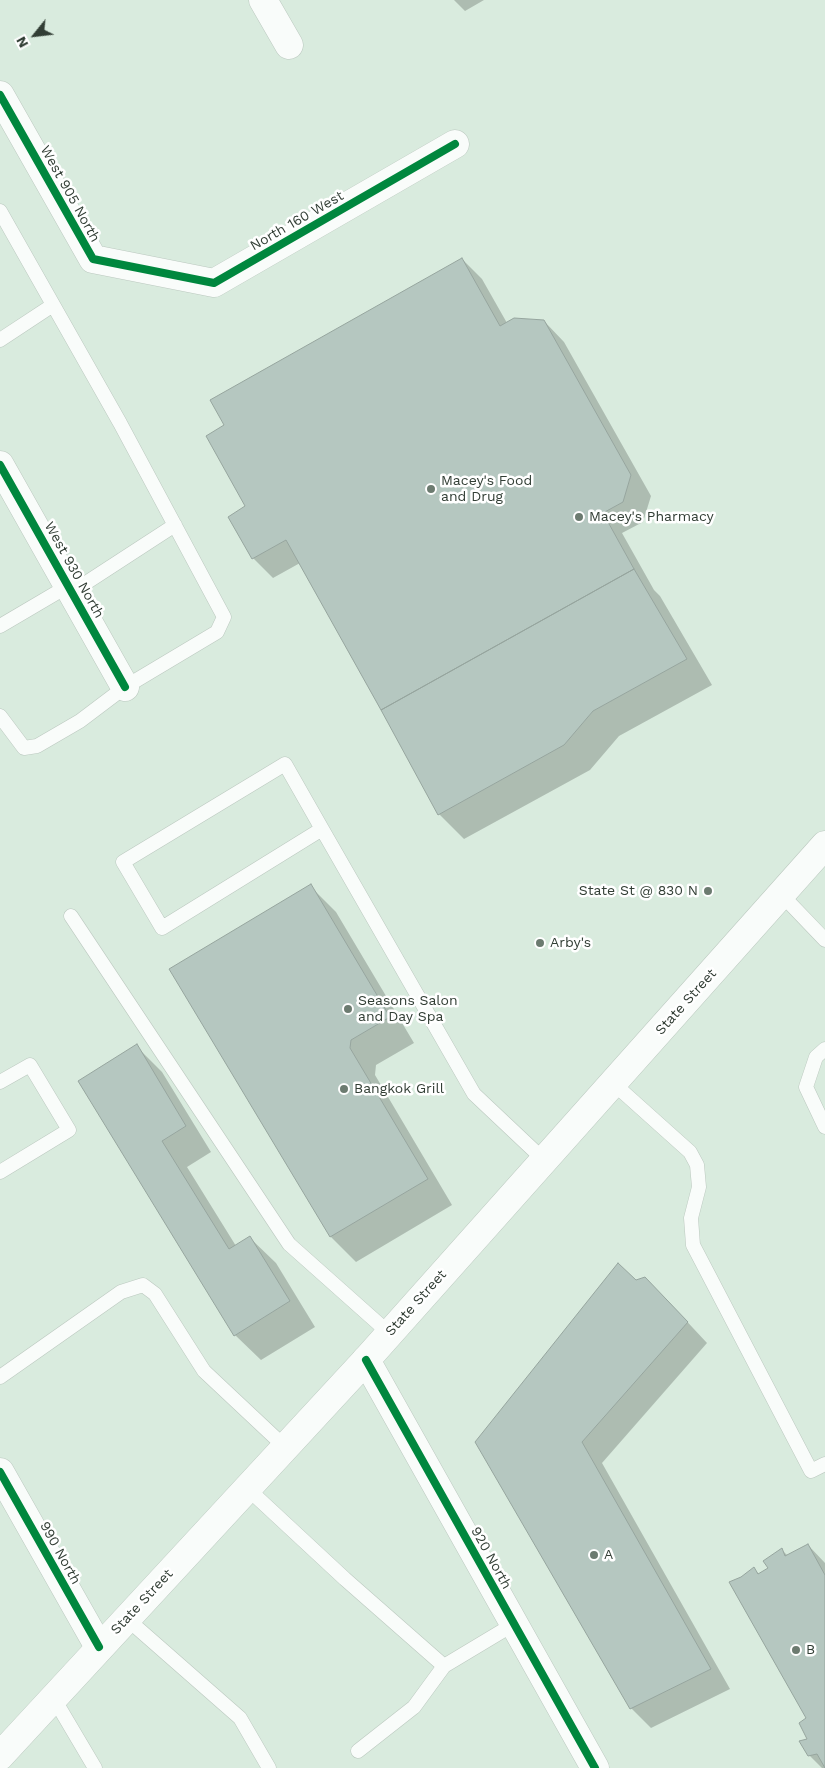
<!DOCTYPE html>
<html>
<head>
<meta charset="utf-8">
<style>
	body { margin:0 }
	#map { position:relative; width:825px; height:1768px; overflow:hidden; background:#d9ebde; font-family:"Work Sans",sans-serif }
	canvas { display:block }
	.north { position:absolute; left:10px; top:10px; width:50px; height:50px; -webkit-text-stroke:4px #fff; paint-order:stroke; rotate:241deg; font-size:14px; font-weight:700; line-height:20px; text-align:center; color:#323e35 }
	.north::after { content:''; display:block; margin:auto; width:18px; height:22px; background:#323e35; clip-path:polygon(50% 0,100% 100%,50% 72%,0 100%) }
</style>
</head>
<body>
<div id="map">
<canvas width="825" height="1768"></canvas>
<div class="north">N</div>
</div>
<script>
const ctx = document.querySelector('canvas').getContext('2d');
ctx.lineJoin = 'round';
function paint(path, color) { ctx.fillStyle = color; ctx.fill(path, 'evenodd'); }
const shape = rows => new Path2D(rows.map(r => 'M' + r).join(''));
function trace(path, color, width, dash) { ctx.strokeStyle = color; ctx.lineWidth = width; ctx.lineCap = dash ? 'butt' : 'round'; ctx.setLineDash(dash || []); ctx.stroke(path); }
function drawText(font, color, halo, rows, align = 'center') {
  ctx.font = font + ' "Work Sans",sans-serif'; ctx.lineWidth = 5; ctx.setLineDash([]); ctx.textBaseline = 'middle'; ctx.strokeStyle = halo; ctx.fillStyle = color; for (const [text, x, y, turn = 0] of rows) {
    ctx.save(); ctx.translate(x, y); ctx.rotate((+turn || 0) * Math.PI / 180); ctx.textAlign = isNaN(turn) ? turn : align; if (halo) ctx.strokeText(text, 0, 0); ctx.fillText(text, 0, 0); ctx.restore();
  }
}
paint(shape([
	[454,0,484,0,465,11],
	[462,259,482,279,507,323,544,321,564,342,651,496,643,522,622,533,654,590,660,596,712,685,619,736,590,770,464,839,439,814,300,563,273,578,253,558,247,507,226,426],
	[310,886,336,912,414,1043,376,1065,375,1075,452,1205,356,1262,331,1237],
	[136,1046,162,1072,211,1152,187,1167,236,1246,250,1238,276,1263,315,1327,261,1360,235,1335,80,1081],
	[636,1282,665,1298,707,1343,602,1463,730,1689,651,1728,631,1708,476,1442],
	[808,1545,825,1563,825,1768,822,1768,809,1755,808,1718,742,1578,754,1569,760,1575,770,1568,782,1550,788,1556]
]), '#0003');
const building = shape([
	[462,258,500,326,514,318,544,320,631,475,623,502,603,513,634,569,381,710,286,540,252,559,228,517,245,506,206,436,224,425,210,400,462,258],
	[634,569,687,659,593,711,564,745,438,815,381,710,634,569],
	[311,884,390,1017,351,1040,350,1048,428,1179,330,1237,169,969,311,884],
	[137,1044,186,1126,162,1141,229,1249,250,1236,290,1301,234,1336,78,1081,137,1044],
	[618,1263,636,1280,645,1277,688,1322,582,1442,711,1669,630,1709,475,1442,618,1263],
	[808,1544,825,1575,825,1768,817,1754,808,1756,799,1741,807,1739,799,1723,806,1718,729,1582,741,1577,754,1567,758,1574,768,1568,763,1561,782,1548,785,1556,808,1544]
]);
paint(building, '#b5c7c0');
trace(building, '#96a59e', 1);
const lane = shape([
	[0,211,120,423,224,617,217,632,125,687,80,721,37,746,24,748,0,716],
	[0,340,53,305],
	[72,592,175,525],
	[0,626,68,586],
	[322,829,162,928,123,862,285,764,322,829,474,1094,544,1160],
	[781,894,825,940],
	[71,916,289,1244,389,1333],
	[825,1049,816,1057,806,1087,825,1127],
	[0,1082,30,1065,69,1130,0,1172],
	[613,1083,690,1152,697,1165,699,1187,691,1218,693,1245,811,1471,825,1464],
	[0,1377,121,1292,143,1285,155,1294,204,1371,285,1447],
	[247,1488,345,1579,444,1666,514,1624],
	[126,1618,240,1718,269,1768],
	[53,1697,95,1768],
	[358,1751,414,1707,444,1666]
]);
const street = shape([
	[263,0,289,45],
	[0,95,93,259,214,283,455,144],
	[0,465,125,687],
	[366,1360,595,1768],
	[0,1472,99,1647]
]);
const primary = shape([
	[0,1756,366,1360,825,845]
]);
trace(lane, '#bbc8bf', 15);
trace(street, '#bbc8bf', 29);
trace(primary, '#bbc8bf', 29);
trace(lane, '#f9fcfa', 14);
trace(street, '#f9fcfa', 28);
trace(primary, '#f9fcfa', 28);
trace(shape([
	[0,95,93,259,214,283,455,144],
	[0,465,125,687],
	[366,1360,595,1768],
	[0,1472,99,1647]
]), '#00873e', 8);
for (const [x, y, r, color] of [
	[431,489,5,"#6c7b70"],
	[579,517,5,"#6c7b70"],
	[708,891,5,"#6c7b70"],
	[540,943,5,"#6c7b70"],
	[348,1009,5,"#6c7b70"],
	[344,1089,5,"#6c7b70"],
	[594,1555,5,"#6c7b70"],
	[796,1650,5,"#6c7b70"]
]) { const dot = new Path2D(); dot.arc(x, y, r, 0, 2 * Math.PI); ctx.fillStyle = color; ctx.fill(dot); trace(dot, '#fff', 2); }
drawText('14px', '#323e35', '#fff', [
	["West 905 North",70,194,61],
	["North 160 West",297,221,-30],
	["West 930 North",74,570,61],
	["State Street",686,1002,-48],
	["State Street",416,1303,-48],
	["990 North",60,1553,61],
	["920 North",491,1558,61],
	["State Street",142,1602,-47]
]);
drawText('14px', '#323e35', '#fff', [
	["Macey's Food",441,481],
	["and Drug",441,497],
	["Macey's Pharmacy",589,517],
	["State St @ 830 N",698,891,"right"],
	["Arby's",550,943],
	["Seasons Salon",358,1001],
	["and Day Spa",358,1017],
	["Bangkok Grill",354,1089],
	["A",604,1555],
	["B",806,1650]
], 'left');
</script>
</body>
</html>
